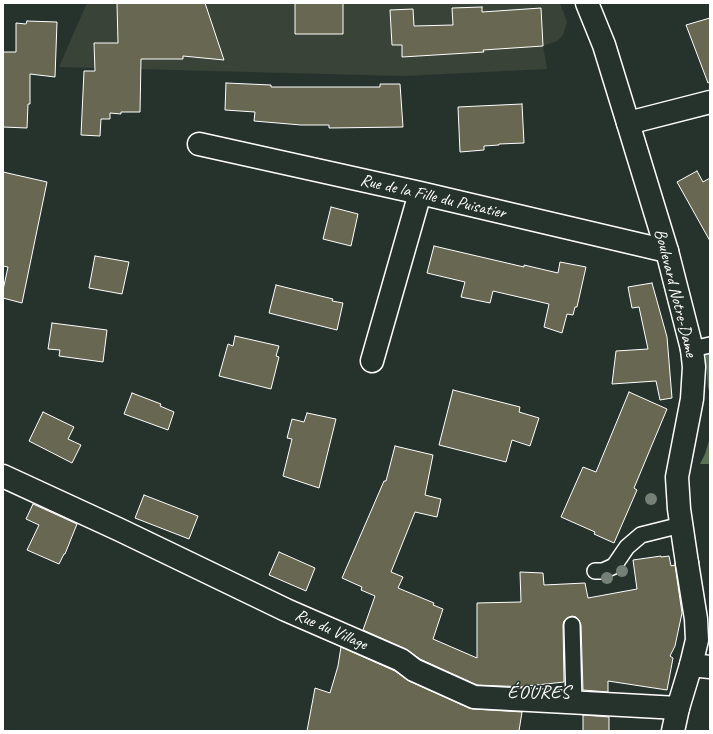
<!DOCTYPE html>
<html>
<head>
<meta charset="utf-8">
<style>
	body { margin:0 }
	#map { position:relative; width:713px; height:734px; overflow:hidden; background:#26332d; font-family:Caveat,sans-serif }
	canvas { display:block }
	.frame { position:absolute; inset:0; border:4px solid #fff; pointer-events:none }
</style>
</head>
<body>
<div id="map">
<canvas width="713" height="734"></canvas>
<div class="frame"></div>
</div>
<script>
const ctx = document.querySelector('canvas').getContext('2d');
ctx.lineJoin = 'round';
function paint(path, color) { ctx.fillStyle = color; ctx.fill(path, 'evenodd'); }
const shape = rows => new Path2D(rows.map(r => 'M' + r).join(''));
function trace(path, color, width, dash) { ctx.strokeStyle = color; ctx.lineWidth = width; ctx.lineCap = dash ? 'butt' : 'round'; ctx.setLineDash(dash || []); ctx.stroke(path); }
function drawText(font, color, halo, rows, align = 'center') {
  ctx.font = font + ' Caveat,sans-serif'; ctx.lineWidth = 3; ctx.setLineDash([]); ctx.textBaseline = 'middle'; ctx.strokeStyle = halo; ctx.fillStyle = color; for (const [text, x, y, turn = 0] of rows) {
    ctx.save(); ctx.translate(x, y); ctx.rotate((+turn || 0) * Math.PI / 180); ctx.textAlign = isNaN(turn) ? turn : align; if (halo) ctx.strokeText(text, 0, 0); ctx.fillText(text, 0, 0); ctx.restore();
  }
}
paint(shape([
	[87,3,560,3,567,22,563,35,557,41,543,46,547,69,403,76,59,67]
]), '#3a4338');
paint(shape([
	[710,350,710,391,708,388,705,351],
	[710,421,710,464,700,464,705,454,709,441]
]), '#5c7255');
const building = shape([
	[117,3,205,3,224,60,183,56,183,59,141,59,140,112,121,112,121,114,110,113,110,119,101,119,100,136,81,135,84,71,95,71,94,43,118,43,117,3],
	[295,3,343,3,343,34,295,34,295,3],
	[482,7,482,12,541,8,543,46,483,50,484,52,402,57,402,45,392,45,390,10,413,9,414,26,453,25,452,8,482,7],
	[710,18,710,82,708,83,686,25,710,18],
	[27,21,57,22,55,77,30,74,30,104,28,104,27,128,3,127,3,52,16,52,16,23,26,24,27,21],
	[226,83,271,85,271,87,380,87,380,84,400,84,403,127,329,128,329,125,301,125,254,121,255,112,225,110,226,83],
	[522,104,524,143,499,144,499,145,484,146,484,150,460,152,458,107,522,104],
	[697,171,703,182,710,178,710,241,677,182,697,171],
	[3,172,47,182,22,303,3,298,3,290,8,267,3,266,3,172],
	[331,207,358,214,351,246,323,239,331,207],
	[434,246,524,267,524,265,558,273,560,262,586,267,577,307,575,307,573,315,567,314,562,333,544,327,549,304,493,291,490,303,461,297,465,282,427,273,434,246],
	[95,256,129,262,122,294,89,288,95,256],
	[652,283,667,337,672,398,660,400,656,381,612,384,616,351,648,349,639,307,632,308,628,287,652,283],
	[276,285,333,299,332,301,343,303,337,330,269,313,276,285],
	[52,323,107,330,103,362,59,356,60,350,48,349,52,323],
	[235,336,279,346,276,356,279,357,271,389,219,376,228,344,233,346,235,336],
	[453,390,520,407,519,412,539,418,530,446,512,440,506,462,439,445,453,390],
	[629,392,667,409,634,488,637,490,614,543,594,534,595,532,561,517,583,467,596,472,629,392],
	[132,393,161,404,160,406,174,412,168,430,124,414,132,393],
	[43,412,74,427,68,439,81,445,72,463,29,441,43,412],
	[307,413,336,419,319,488,283,476,292,439,287,438,292,419,304,422,307,413],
	[395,446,433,455,425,495,441,499,437,517,415,512,391,572,403,577,398,588,434,603,433,605,443,609,433,639,477,658,477,603,521,602,520,572,543,573,544,585,585,583,588,598,637,589,633,560,661,556,661,557,669,556,671,566,675,565,682,613,675,646,670,656,673,658,667,690,608,681,608,692,583,690,581,625,579,620,576,617,572,616,567,618,564,621,563,625,564,682,527,686,527,687,477,685,420,659,406,649,363,630,375,596,361,590,362,587,342,578,384,481,386,481,395,446],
	[144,495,198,516,189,539,135,518,144,495],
	[33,504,77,524,65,554,64,554,59,564,27,550,39,525,26,519,33,504],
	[279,552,315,568,306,591,269,575,279,552],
	[341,647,395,671,409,681,469,708,473,709,522,712,519,731,307,731,315,688,330,693,338,666,341,647],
	[583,715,609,717,609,731,583,731,583,715]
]);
paint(building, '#676752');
trace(building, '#fff', 1);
const lane = shape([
	[692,349,710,345],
	[595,571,603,571,614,566,627,547,641,535,681,525],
	[572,625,574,702]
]);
const street = shape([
	[628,123,710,102],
	[199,144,420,193,667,251],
	[372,361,420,193],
	[3,476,120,530,286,610,401,660,414,670,474,697,678,708],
	[687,563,679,509,677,477,692,399,694,367,692,349],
	[691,665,710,667]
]);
const secondary = shape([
	[587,3,604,45,628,123,667,251,692,349],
	[673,731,678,708,691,665,697,640,696,619,687,563]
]);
trace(lane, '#fff', 18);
trace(street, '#fff', 25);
trace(secondary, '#fff', 25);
trace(lane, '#26332d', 15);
trace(street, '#26332d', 22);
trace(secondary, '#26332d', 22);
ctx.fillStyle = '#758176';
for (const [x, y] of [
	[651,499],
	[622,571],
	[607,578]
]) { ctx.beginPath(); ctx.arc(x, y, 6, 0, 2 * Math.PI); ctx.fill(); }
drawText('17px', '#fff', '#26332d', [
	["Rue de la Fille du Puisatier",433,197,13],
	["Boulevard Notre-Dame",675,293,76],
	["Rue du Village",331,630,24]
]);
ctx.letterSpacing = '1px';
drawText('19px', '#fff', '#26332d', [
	["ÉOURES",539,693]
]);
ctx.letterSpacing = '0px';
</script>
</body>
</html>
